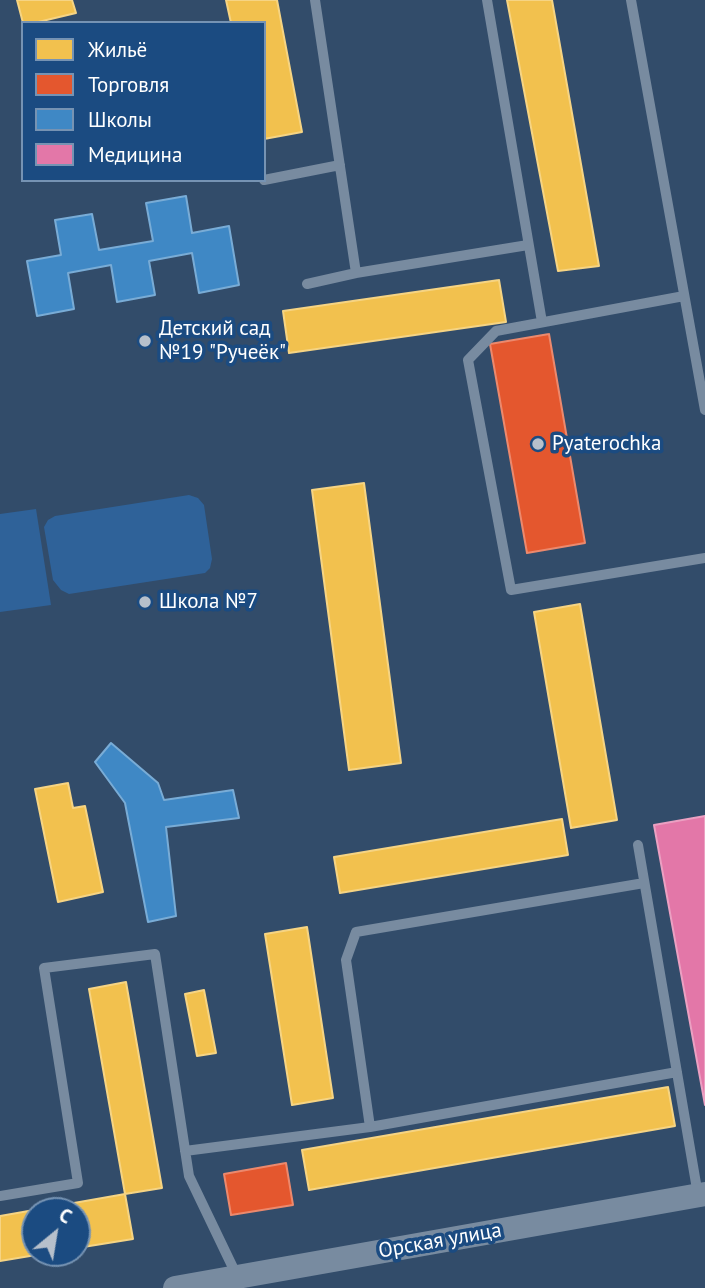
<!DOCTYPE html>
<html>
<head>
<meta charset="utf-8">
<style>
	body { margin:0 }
	#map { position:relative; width:705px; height:1288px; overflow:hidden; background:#324c6a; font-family:"PT Sans",sans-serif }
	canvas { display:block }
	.legend { position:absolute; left:21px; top:21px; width:245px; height:161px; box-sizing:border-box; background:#1b4b81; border:2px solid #7693b3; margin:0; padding:9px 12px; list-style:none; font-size:21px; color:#fff }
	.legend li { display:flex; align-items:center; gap:14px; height:35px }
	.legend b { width:35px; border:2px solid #7693b3 }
	.north { position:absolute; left:21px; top:1197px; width:70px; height:70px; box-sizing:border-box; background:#1b4b81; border:2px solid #7693b3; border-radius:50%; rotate:30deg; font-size:19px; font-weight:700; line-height:28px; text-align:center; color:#fff }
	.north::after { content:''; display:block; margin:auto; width:24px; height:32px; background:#b7c0cb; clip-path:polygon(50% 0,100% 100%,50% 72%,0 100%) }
</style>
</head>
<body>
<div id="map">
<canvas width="705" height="1288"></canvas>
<ul class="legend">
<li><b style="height:19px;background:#f2c14e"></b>Жильё</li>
<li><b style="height:19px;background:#e4572e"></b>Торговля</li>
<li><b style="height:19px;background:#3f88c5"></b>Школы</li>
<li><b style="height:19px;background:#e377a8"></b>Медицина</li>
</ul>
<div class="north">С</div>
</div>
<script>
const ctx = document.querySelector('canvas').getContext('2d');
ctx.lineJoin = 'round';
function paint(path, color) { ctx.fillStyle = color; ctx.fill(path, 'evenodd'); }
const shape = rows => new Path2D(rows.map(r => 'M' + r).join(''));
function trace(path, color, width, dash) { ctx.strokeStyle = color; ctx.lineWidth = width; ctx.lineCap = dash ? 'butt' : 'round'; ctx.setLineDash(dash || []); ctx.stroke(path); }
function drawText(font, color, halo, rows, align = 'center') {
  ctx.font = font + ' "PT Sans",sans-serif'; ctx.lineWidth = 7; ctx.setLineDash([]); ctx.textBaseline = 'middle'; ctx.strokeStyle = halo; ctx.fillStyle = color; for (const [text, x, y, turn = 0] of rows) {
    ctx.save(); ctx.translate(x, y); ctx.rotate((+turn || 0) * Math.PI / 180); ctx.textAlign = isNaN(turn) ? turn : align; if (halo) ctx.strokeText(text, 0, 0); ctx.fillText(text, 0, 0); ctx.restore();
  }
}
paint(shape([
	[189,495,198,498,204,505,212,559,210,568,205,573,69,594,61,590,53,580,44,527,48,520,55,516],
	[36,509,51,605,0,612,0,514]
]), '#2f6299');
const homes = shape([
	[17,0,72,0,76,13,34,23,23,23,17,0],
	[226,0,277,0,302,132,264,139,264,23,231,23,226,0],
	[507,0,552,0,599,266,558,271,507,0],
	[499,280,506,322,289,353,283,311,499,280],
	[364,483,401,763,349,770,312,490,364,483],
	[580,604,617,820,571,828,534,612,580,604],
	[68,783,73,808,85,806,103,892,58,902,35,789,68,783],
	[562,819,568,855,340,893,334,857,562,819],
	[307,927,333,1098,292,1105,265,934,307,927],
	[126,982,162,1188,125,1194,89,989,126,982],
	[204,990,216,1053,197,1056,185,994,204,990],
	[668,1087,675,1126,309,1190,302,1150,668,1087],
	[125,1194,133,1239,77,1248,77,1211,35,1211,35,1253,48,1253,0,1261,0,1216,125,1194]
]);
paint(homes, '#f2c14e');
trace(homes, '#f6d483', 2);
const shops = shape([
	[549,334,585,543,527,553,490,344,549,334],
	[286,1163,293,1205,231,1215,224,1174,286,1163]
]);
paint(shops, '#e4572e');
trace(shops, '#ec896d', 2);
const schools = shape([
	[186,196,192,233,229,226,239,285,199,293,192,253,149,261,155,295,117,302,111,265,68,273,74,309,37,316,27,261,61,255,55,220,92,214,99,250,153,241,146,203,186,196],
	[111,743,158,783,164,800,233,790,239,818,166,827,176,916,148,922,125,803,95,762,111,743]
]);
paint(schools, '#3f88c5');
trace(schools, '#79acd6', 2);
const health = shape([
	[705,816,705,1105,654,825,705,816]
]);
paint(health, '#e377a8');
trace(health, '#eba0c2', 2);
trace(shape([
	[315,0,356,273,528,245],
	[487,0,542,322],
	[631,0,705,410],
	[264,180,340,165],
	[307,284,356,273],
	[684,296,496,331,468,360,511,590,705,558],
	[638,845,698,1195],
	[644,883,356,932,346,960,370,1127,677,1072],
	[185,1151,370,1127],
	[0,1196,78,1183,44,968,155,954,189,1176,237,1276]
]), '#788ba0', 10);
trace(shape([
	[175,1288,705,1194]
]), '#788ba0', 24);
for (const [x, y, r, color] of [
	[145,341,7,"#b7c0cb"],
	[538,444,7,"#b7c0cb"],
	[145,602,7,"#b7c0cb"]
]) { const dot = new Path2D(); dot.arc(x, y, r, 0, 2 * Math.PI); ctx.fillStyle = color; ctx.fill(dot); trace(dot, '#1b4b81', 2.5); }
drawText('21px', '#fff', '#1b4b81', [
	["Детский сад",159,329],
	["№19 \"Ручеёк\"",159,353],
	["Pyaterochka",552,444],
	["Школа №7",159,602]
], 'left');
drawText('21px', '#fff', '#1b4b81', [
	["Орская улица",440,1241,-10]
]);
</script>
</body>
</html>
